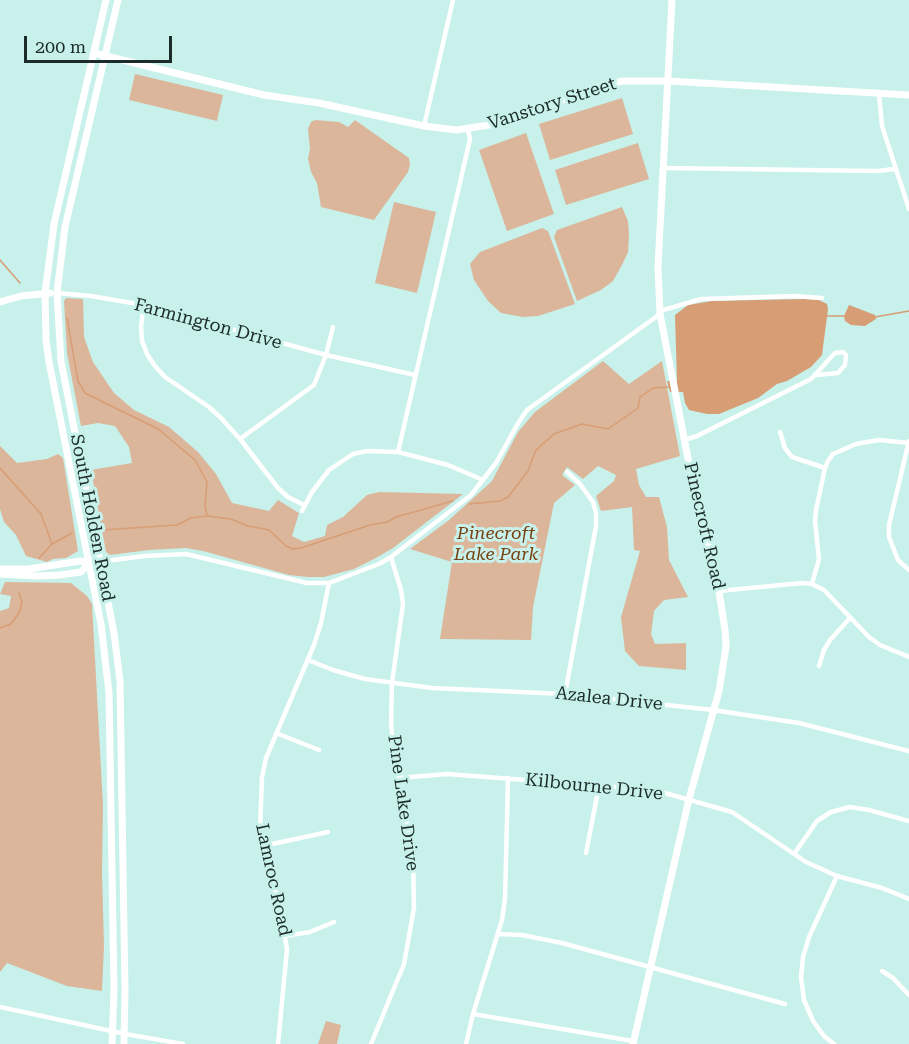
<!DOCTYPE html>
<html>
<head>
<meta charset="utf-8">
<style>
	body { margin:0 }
	#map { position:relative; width:909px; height:1044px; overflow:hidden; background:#c7f1ea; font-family:"Roboto Serif",serif }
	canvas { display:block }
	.scale { position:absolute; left:24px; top:36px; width:148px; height:27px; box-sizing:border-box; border:3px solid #1c2c2a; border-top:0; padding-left:8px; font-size:18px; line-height:21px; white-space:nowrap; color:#1c2c2a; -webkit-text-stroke:4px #c7f1ea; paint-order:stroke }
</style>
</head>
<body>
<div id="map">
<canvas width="909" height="1044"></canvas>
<div class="scale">200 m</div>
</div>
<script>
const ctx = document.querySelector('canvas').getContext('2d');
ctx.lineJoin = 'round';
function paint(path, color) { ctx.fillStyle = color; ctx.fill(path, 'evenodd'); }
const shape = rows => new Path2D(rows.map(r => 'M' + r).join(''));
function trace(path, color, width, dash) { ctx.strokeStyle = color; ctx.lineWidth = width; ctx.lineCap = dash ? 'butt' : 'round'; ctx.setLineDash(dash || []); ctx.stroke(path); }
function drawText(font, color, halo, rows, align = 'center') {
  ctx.font = font + ' "Roboto Serif",serif'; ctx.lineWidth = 6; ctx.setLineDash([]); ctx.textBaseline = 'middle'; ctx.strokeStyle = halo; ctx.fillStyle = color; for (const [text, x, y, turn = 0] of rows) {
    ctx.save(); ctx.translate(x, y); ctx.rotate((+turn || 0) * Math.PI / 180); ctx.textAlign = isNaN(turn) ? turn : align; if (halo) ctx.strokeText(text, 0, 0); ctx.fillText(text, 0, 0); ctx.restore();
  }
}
paint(shape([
	[135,74,223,95,217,121,129,100],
	[622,98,633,134,550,160,539,124],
	[315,120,339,122,348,127,355,120,409,158,410,164,408,172,374,220,321,207,317,183,311,172,308,158,310,149,308,129,311,122],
	[526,133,554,214,507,231,479,150],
	[638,143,649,179,566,205,555,170],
	[394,202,436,212,417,293,375,283],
	[622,207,628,221,629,235,628,252,622,265,613,281,601,290,577,301,554,237,557,230],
	[542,228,548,231,575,304,538,316,523,317,501,313,488,301,474,280,470,264,480,252],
	[66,298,83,299,84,337,93,362,114,393,134,410,169,427,198,452,216,474,232,503,269,511,278,500,299,513,292,536,304,542,325,536,327,525,343,517,367,495,379,492,463,494,393,548,374,559,354,569,324,577,308,577,289,575,203,551,186,548,149,550,110,555,106,552,91,470,132,463,129,447,115,426,98,423,81,426,67,353,64,301],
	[603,361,629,384,662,361,680,456,636,469,639,485,646,497,659,497,667,527,669,560,688,597,664,600,654,611,651,634,655,644,686,643,686,670,639,666,625,651,621,617,640,551,634,550,632,507,601,511,596,496,614,481,616,475,598,466,583,479,567,467,562,475,575,485,554,503,533,607,531,640,440,639,452,562,410,549,449,520,492,481,518,432,535,412],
	[0,446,17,463,47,459,58,454,63,458,78,551,66,558,53,559,47,562,26,556,16,535,4,522,0,509],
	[5,582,71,583,87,596,92,604,103,805,102,873,104,946,102,991,67,986,7,963,0,972,0,611,9,608,11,596,0,594],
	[326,1021,341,1025,337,1044,318,1044]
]), '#dcb69b');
paint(shape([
	[805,299,819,300,827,304,828,309,822,355,811,367,787,381,777,384,758,398,719,414,707,414,689,410,685,403,683,392,670,392,667,381,677,381,675,315,688,305,712,301],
	[849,305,875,315,876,319,865,326,851,325,845,321,844,316]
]), '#d79d74');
trace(shape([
	[0,260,20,283],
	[827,316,846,316],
	[875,317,909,311],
	[67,318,78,381,85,393,158,429,195,460,207,482,205,506,207,516],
	[0,468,41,514,52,544],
	[469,504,500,501,508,497,528,471,536,450,554,434,582,424,608,429,638,408,640,397,653,388,670,387],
	[102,530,177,525,191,518,208,516,231,519,248,526,269,530,286,546,293,549,301,548,370,525,387,522,396,517,453,501],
	[39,558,52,544,72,533],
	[0,628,11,624,19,613,22,602,19,593]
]), '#d79d74', 1.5);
trace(shape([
	[879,94,882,126,909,209],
	[424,126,453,0],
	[663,168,877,171,895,169],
	[57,293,91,296,144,305,326,355,415,375],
	[144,305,141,326,142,341,147,354,155,366,165,377,209,407,222,419,240,439,278,488,288,497,304,505],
	[660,311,701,299,795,296,822,298],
	[780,432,785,448,792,457,825,468],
	[240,439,314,385,326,355,333,327],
	[684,440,697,436,811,379,835,353,843,352,846,355,845,365,838,373,816,375],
	[909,441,889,525,889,537,898,560,909,570],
	[398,452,470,139,468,129],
	[302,511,312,492,329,470,353,454,367,451,398,452,448,465,483,480],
	[89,563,145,556,186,554,307,583,329,583,379,564,391,557,471,495,496,463,517,425,527,410,660,314],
	[812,584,819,559,815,521,816,510,825,468,828,461,833,454,856,444,879,440,909,443],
	[719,591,802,583,812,584,824,590,869,637,880,645,909,657],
	[308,660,333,670,365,679,432,688,565,694,713,710,799,723,909,751],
	[819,666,824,650,830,640,850,618],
	[565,694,596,526,596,513,593,502,580,484,567,472],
	[276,733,319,750],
	[399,778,447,774,644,789,665,793,732,812,806,862,837,876,882,888,909,899],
	[263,846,328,832],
	[586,853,599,786],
	[794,854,817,821,831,812,850,807,869,810,909,821],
	[498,934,522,935,562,943,785,1004],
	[285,936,310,932,334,922],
	[882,971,893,978,909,995],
	[0,1007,125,1034,183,1044],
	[473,1014,633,1041],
	[278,1044,287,949,279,905,260,829,262,777,266,758,314,645,321,623,329,583],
	[371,1044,404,964,414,908,413,858,393,745,391,723,392,683,403,604,401,590,391,557],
	[466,1044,473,1014,502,920,505,899,508,778],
	[834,1044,824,1036,813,1021,804,1000,801,977,803,957,809,937,837,876]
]), '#fff', 4.5);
trace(shape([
	[106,0,54,224,45,293,46,340,49,362,101,624,109,693,114,990,112,1044],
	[118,0,65,227,57,293,61,361,114,633,120,681,125,990,124,1044],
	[94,53,264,95,319,103,424,126,456,130,502,123,602,85,624,81,668,81,909,95],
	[0,302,21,296,50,293],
	[0,569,29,569,80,561,89,563],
	[0,574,36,576,60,575,81,572,89,563],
	[633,1044,689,799,719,691,726,647,725,630,719,591,693,484,660,314,658,267,672,0]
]), '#fff', 7);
drawText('18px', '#1c2c2a', '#c7f1ea', [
	["Vanstory Street",552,104,-18],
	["Farmington Drive",208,324,15],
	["South Holden Road",92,518,79],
	["Pinecroft Road",704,526,77],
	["Azalea Drive",609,699,6],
	["Kilbourne Drive",594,787,6],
	["Pine Lake Drive",403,803,82],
	["Lamroc Road",273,880,78]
]);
drawText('italic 18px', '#774112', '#c7f1ea', [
	["Pinecroft",496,534],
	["Lake Park",496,555]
]);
</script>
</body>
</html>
